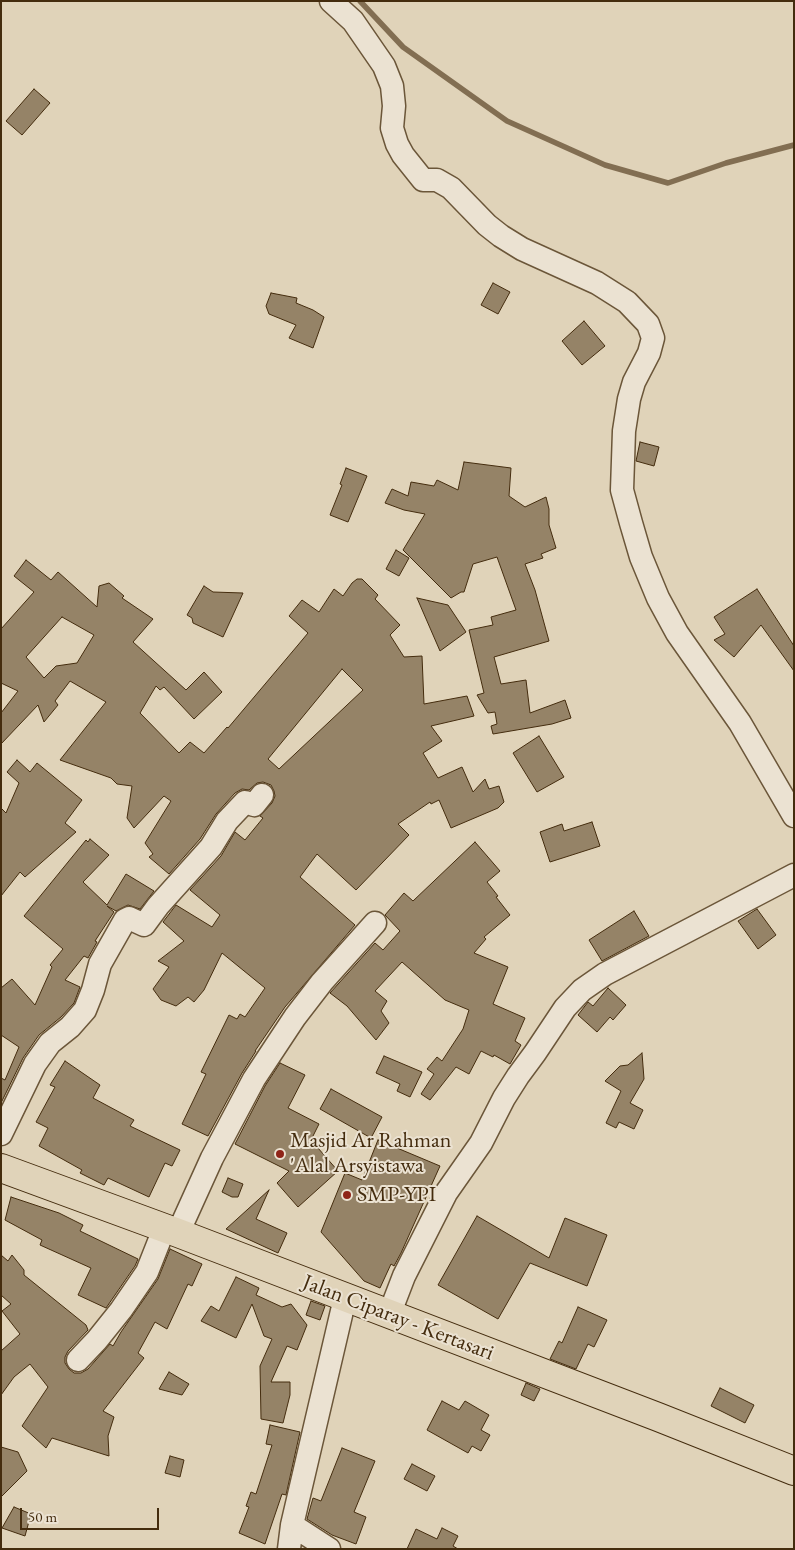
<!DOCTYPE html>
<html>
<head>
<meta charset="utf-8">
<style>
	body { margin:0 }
	#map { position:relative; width:795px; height:1550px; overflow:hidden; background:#e0d3b9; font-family:"EB Garamond",serif }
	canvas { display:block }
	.frame { position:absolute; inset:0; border:2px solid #442c0e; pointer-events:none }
	.scale { position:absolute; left:20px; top:1508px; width:139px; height:22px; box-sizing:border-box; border:2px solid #442c0e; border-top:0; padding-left:6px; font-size:15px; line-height:18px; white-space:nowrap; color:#442c0e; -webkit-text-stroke:4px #ebe2d2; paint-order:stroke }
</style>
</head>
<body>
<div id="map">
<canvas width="795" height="1550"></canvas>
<div class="frame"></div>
<div class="scale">50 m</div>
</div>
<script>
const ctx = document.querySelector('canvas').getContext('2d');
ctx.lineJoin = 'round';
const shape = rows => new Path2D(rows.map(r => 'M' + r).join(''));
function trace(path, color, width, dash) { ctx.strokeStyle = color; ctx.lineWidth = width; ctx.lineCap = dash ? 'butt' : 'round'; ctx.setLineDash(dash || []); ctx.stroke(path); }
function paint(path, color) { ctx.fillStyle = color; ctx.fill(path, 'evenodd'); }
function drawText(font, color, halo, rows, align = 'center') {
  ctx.font = font + ' "EB Garamond",serif'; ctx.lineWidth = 4; ctx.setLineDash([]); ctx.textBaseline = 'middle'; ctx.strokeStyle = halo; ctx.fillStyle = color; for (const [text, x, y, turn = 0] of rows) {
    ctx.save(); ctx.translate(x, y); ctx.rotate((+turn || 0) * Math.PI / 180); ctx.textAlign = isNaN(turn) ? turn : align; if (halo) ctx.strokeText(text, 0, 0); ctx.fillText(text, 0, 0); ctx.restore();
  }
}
trace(shape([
	[360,1,403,47,507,121,605,165,668,183,726,163,794,145]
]), '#826e52', 5.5);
const building = shape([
	[34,89,50,103,22,135,6,121,34,89],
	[493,283,510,292,498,314,481,305,493,283],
	[271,293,297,298,296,303,313,310,324,317,313,348,289,338,296,325,269,314,266,306,271,293],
	[584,321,605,346,582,365,562,341,584,321],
	[640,442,659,447,654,466,636,461,640,442],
	[464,462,511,468,509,496,525,507,546,497,549,509,549,525,556,548,541,554,543,558,525,564,535,590,549,641,494,657,501,684,526,680,530,713,565,700,571,718,552,724,493,734,491,726,497,724,495,712,488,713,477,695,484,693,469,630,493,625,491,617,516,610,497,557,473,564,464,592,461,592,451,598,403,550,425,514,404,510,385,503,392,489,408,496,411,482,434,486,437,480,458,490,464,462],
	[346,468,367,476,348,522,330,515,342,485,340,484,346,468],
	[396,550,409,558,399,576,386,569,396,550],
	[26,560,51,580,58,572,97,607,99,586,109,583,124,596,122,598,153,619,133,642,186,690,204,672,222,692,194,719,164,687,160,690,156,686,140,713,179,753,190,742,204,753,227,727,228,728,298,645,308,633,289,616,302,600,319,612,334,589,343,596,352,583,357,579,362,579,378,595,375,599,400,625,390,635,404,657,422,656,424,704,467,696,474,716,431,726,442,741,423,753,438,778,462,767,473,792,485,779,489,789,499,786,504,802,498,808,451,828,439,800,431,804,430,802,398,824,409,835,356,890,317,854,300,877,355,925,285,1007,255,1051,256,1051,242,1073,208,1136,182,1124,206,1074,201,1072,229,1015,237,1019,240,1014,245,1017,265,988,222,953,204,990,194,1002,188,997,176,1006,161,1000,153,989,169,967,158,961,184,941,163,922,176,905,212,927,220,915,190,890,221,856,235,832,245,840,263,818,260,816,272,803,275,796,274,791,271,785,263,782,257,783,249,790,242,789,235,793,216,814,200,839,169,874,149,857,153,854,145,843,171,801,164,796,134,828,127,818,132,786,117,784,111,778,60,760,106,702,70,681,55,701,58,705,44,722,38,705,1,744,1,713,18,691,1,683,1,629,34,592,14,576,26,560],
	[62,617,94,635,77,663,56,666,44,678,26,657,62,617],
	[342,669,363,690,279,769,268,759,342,669],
	[204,586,213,592,243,593,223,637,193,623,192,618,187,615,204,586],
	[757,589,794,646,794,671,761,625,734,657,714,640,725,634,714,617,757,589],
	[417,598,448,605,466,632,440,651,417,598],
	[539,736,564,777,537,792,513,753,539,736],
	[17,760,30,772,37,763,82,800,65,823,76,832,25,877,20,872,1,896,1,808,6,813,19,783,7,772,17,760],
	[592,822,600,846,550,862,540,832,562,824,564,831,592,822],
	[90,839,109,855,83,882,107,905,126,874,154,891,140,909,128,905,116,911,107,906,114,912,95,941,97,942,88,958,84,956,65,980,80,987,74,1003,61,1017,39,1035,23,1058,1,1103,1,1078,5,1080,19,1047,1,1035,1,988,12,979,35,1005,52,967,50,965,63,949,24,916,86,840,88,842,90,839],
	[475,842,500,871,487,882,498,896,496,897,510,915,484,937,486,939,474,953,508,967,493,1004,525,1018,515,1041,521,1045,510,1064,494,1055,493,1057,481,1051,469,1074,456,1067,430,1100,421,1094,434,1074,427,1069,437,1057,442,1061,463,1029,469,1010,445,1000,402,962,375,991,387,1001,381,1011,389,1023,376,1040,347,1006,330,993,375,943,383,950,400,931,385,915,404,893,413,901,475,842],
	[757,909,776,935,758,949,738,921,757,909],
	[634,911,649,936,602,961,589,940,634,911],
	[608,988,626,1005,613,1020,610,1017,597,1032,578,1015,588,1002,593,1006,608,988],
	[642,1053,644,1079,630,1103,643,1110,634,1129,619,1122,616,1128,606,1123,621,1091,605,1081,620,1066,628,1065,642,1053],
	[384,1056,422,1072,410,1097,397,1091,400,1084,376,1073,384,1056],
	[65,1061,100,1085,93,1098,134,1120,130,1126,180,1150,172,1166,165,1163,149,1197,108,1178,104,1185,80,1173,82,1170,39,1146,48,1128,36,1122,55,1087,50,1085,65,1061],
	[280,1063,305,1075,288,1108,319,1124,311,1140,338,1171,298,1207,277,1183,289,1171,235,1144,265,1086,280,1063],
	[331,1089,382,1117,371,1138,320,1109,331,1089],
	[378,1140,440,1166,401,1253,394,1266,391,1264,380,1288,364,1281,321,1232,345,1173,362,1180,378,1140],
	[228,1178,243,1184,238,1197,232,1197,222,1192,228,1178],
	[269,1190,256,1219,287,1233,278,1253,226,1229,269,1190],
	[11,1197,59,1213,83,1225,80,1231,138,1259,135,1266,106,1308,78,1295,91,1268,40,1245,42,1240,5,1220,11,1197],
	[477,1216,549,1258,565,1218,607,1235,587,1286,530,1263,498,1319,438,1285,477,1216],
	[170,1249,202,1264,192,1286,188,1284,167,1329,155,1322,138,1353,144,1358,103,1411,114,1417,108,1436,109,1456,52,1438,46,1448,22,1426,48,1387,30,1364,14,1377,1,1395,1,1351,20,1334,2,1311,11,1304,1,1295,1,1255,8,1261,12,1255,24,1270,24,1275,86,1325,88,1330,68,1351,65,1357,65,1363,69,1369,74,1373,81,1373,88,1369,110,1344,113,1346,121,1332,158,1279,170,1249],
	[236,1277,259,1288,256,1295,282,1307,291,1304,307,1325,297,1350,287,1346,271,1382,290,1382,290,1395,283,1423,261,1419,260,1366,272,1339,264,1336,252,1304,236,1338,201,1321,211,1306,219,1311,236,1277],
	[311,1301,325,1306,320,1320,306,1315,311,1301],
	[578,1307,607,1320,594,1347,588,1344,576,1369,550,1359,559,1341,562,1343,578,1307],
	[169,1372,189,1384,182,1395,159,1389,169,1372],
	[526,1383,540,1389,534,1401,521,1395,526,1383],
	[720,1388,754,1405,745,1423,711,1406,720,1388],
	[442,1401,459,1410,465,1401,489,1415,481,1430,490,1435,481,1451,472,1446,468,1453,427,1430,442,1401],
	[270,1425,300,1432,286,1495,282,1494,265,1544,239,1533,249,1507,246,1506,251,1492,256,1494,272,1445,266,1444,270,1425],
	[1,1447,18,1452,27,1471,1,1497,1,1447],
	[342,1448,375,1461,354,1512,366,1517,356,1544,332,1535,307,1519,313,1498,321,1501,342,1448],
	[170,1456,184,1460,180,1477,165,1473,170,1456],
	[412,1464,435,1476,427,1491,404,1479,412,1464],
	[14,1507,31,1514,25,1536,2,1528,14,1507],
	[442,1528,458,1536,453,1546,458,1549,407,1549,416,1529,437,1539,442,1528]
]);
paint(building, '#958367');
trace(building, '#442c0e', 1);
const minor = shape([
	[331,1,353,21,384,66,392,86,394,106,392,128,397,144,403,155,423,180,437,180,451,188,487,225,501,236,522,249,597,283,627,302,648,324,653,338,649,353,634,382,629,399,624,431,622,490,631,523,641,557,658,598,677,633,740,723,794,816],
	[1,1134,35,1064,50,1043,70,1027,85,1010,93,990,100,964,125,920,129,918,144,925,158,906,211,847,227,821,245,802,254,805,262,795],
	[178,1233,212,1158,254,1079,295,1017,322,982,375,923],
	[389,1315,404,1276,446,1193,481,1143,504,1098,518,1076,535,1053,565,1008,582,990,605,974,794,875],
	[78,1360,97,1340,121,1310,147,1272,164,1229],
	[292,1525,329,1549],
	[289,1549,292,1525,345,1298]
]);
const major = shape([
	[1,1168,178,1233,658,1417,794,1471]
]);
trace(minor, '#6b5639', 25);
trace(major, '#442c0e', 30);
trace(minor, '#ebe2d2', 22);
trace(major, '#e0d3b9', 28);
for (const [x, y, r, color] of [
	[280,1154,5,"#8f2418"],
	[347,1195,5,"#8f2418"]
]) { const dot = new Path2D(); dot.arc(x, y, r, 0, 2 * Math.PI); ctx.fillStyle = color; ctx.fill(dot); trace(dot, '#ebe2d2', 2); }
drawText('22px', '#442c0e', '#ebe2d2', [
	["Masjid Ar Rahman",290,1141],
	["'Alal Arsyistawa",290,1166],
	["SMP-YPI",357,1195]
], 'left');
drawText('22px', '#442c0e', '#ebe2d2', [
	["Jalan Ciparay - Kertasari",398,1318,21]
]);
</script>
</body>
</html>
